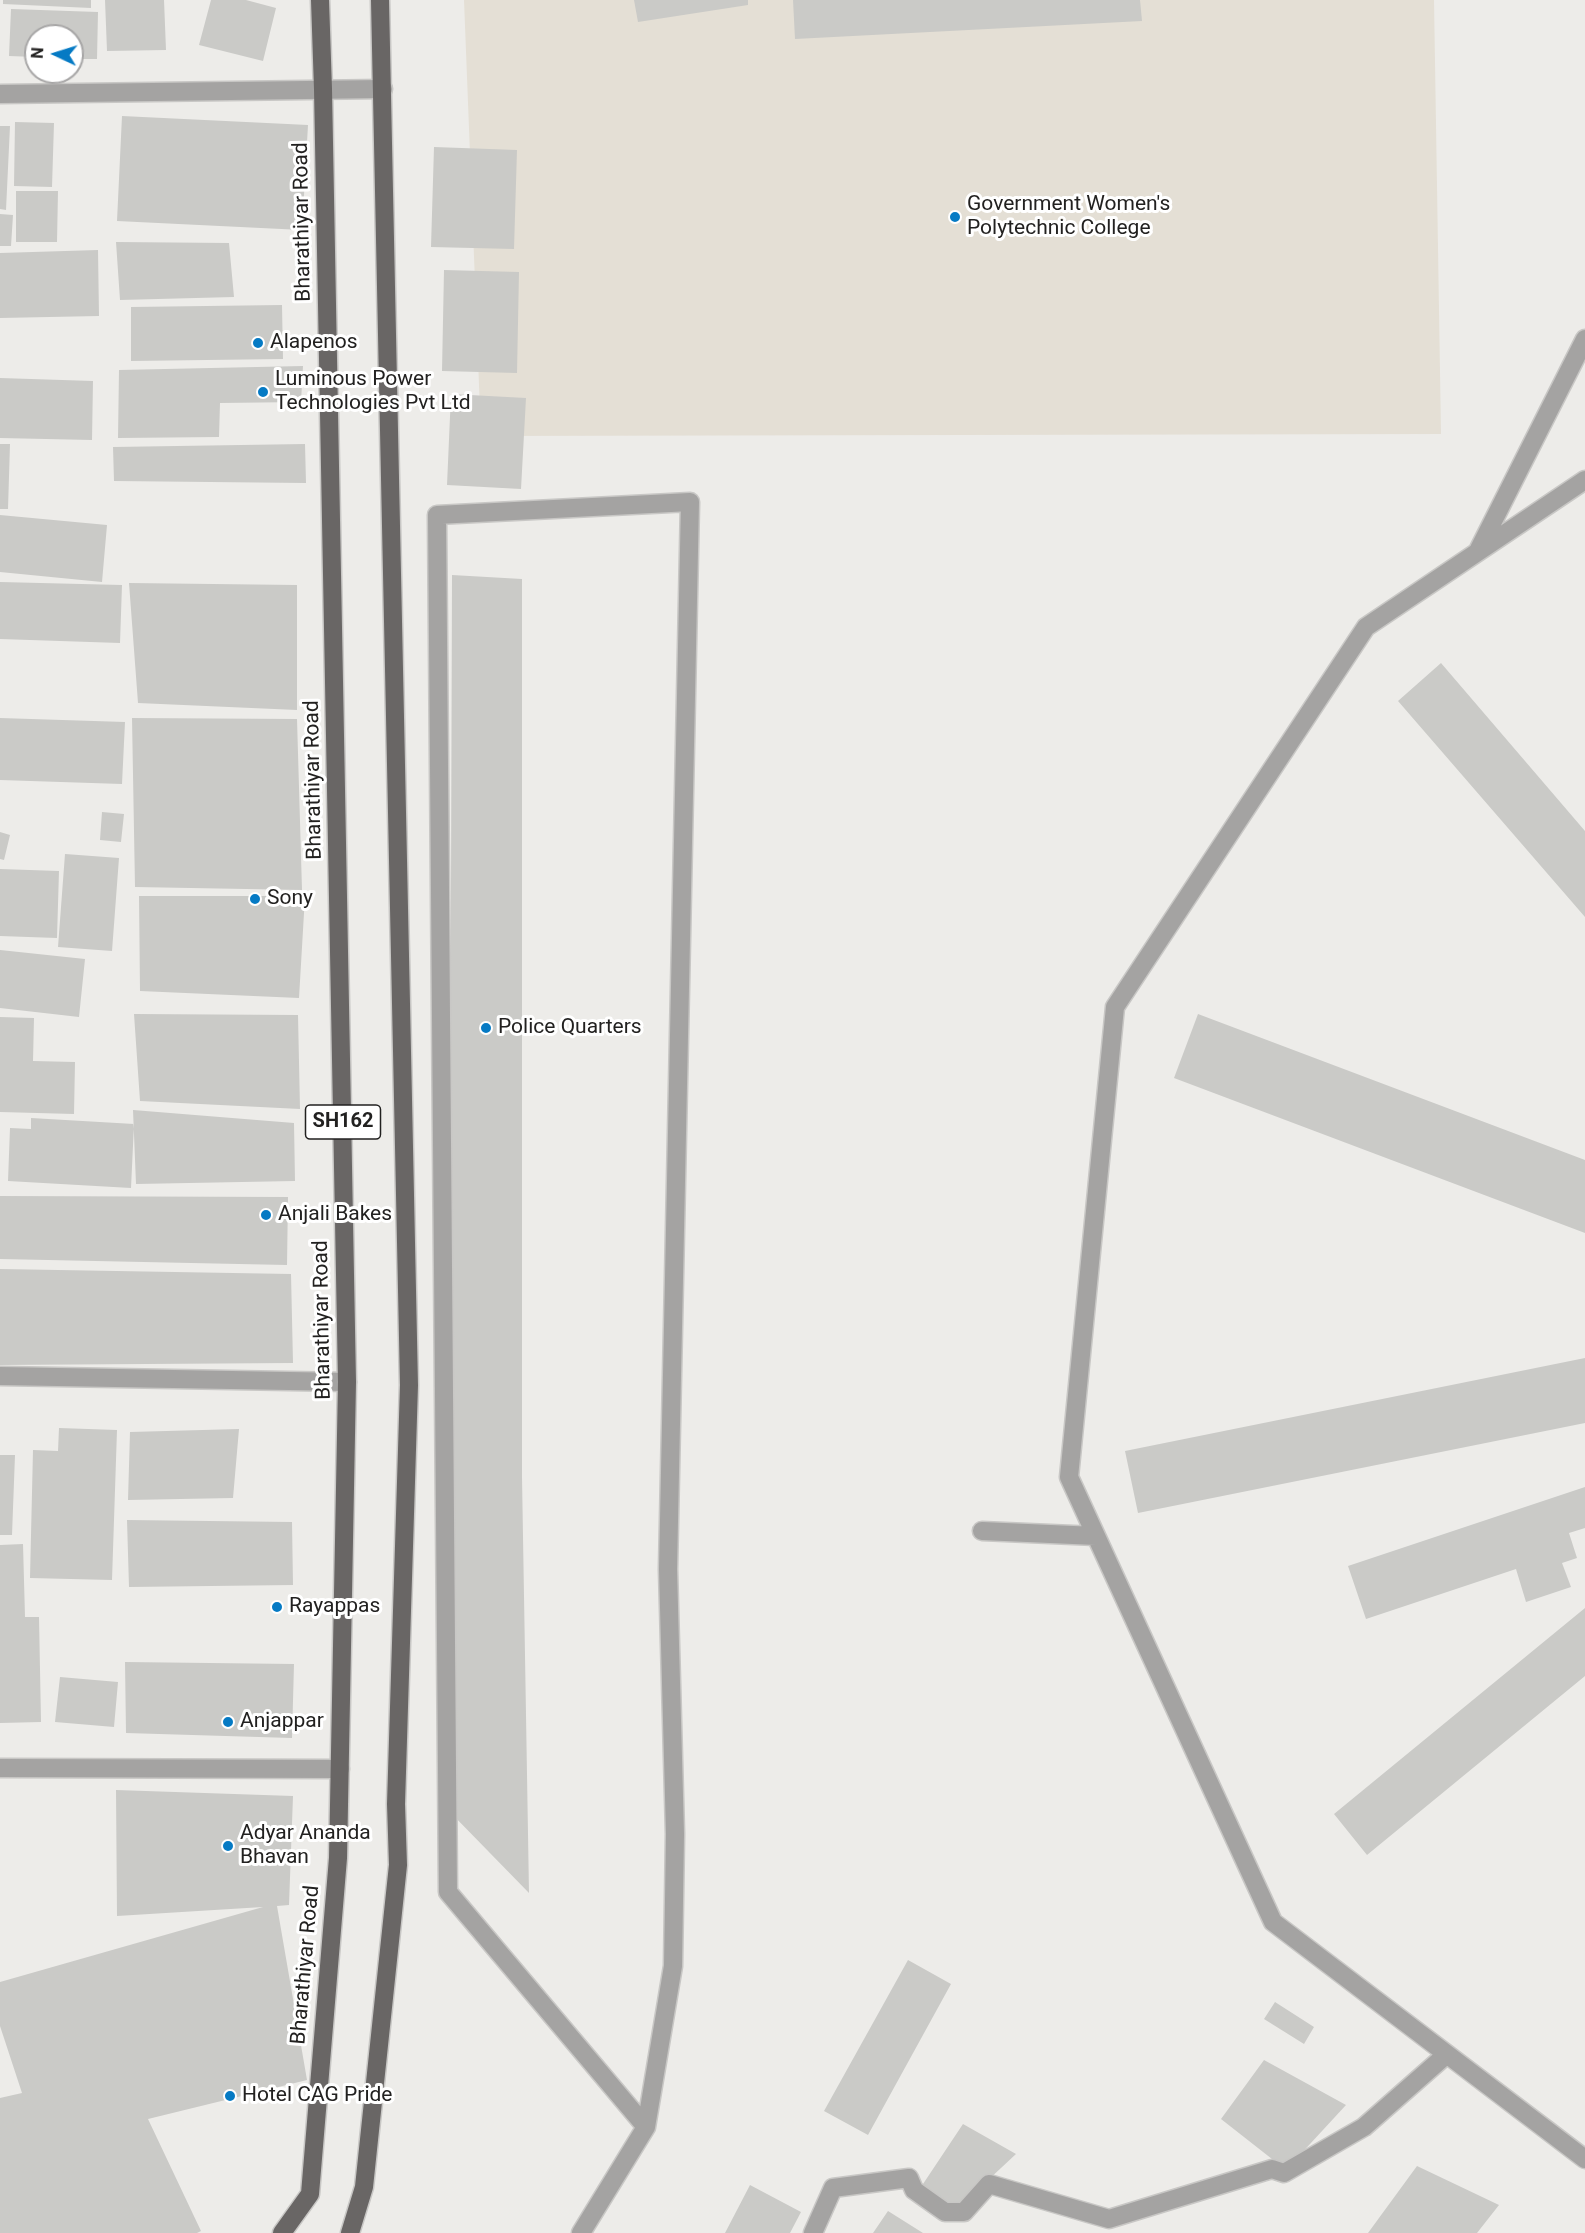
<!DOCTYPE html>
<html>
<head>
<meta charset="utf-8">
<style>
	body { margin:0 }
	#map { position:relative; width:1585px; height:2233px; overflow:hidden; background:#edece9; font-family:Roboto,sans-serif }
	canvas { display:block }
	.north { position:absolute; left:24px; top:24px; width:60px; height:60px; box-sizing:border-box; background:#fff; border:2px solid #a7a6a6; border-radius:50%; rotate:274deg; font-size:16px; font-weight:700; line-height:24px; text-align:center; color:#222120 }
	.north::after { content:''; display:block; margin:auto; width:21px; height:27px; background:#057ac4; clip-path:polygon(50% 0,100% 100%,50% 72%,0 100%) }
</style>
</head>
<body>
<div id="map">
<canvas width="1585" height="2233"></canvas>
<div class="north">N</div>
</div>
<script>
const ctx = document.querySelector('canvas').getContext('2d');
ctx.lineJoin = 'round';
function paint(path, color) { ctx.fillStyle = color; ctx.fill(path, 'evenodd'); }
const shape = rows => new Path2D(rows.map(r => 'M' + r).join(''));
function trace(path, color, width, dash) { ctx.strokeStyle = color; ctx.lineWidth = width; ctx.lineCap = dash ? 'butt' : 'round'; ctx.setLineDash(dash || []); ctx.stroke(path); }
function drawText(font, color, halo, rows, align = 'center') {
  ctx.font = font + ' Roboto,sans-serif'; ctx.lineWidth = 6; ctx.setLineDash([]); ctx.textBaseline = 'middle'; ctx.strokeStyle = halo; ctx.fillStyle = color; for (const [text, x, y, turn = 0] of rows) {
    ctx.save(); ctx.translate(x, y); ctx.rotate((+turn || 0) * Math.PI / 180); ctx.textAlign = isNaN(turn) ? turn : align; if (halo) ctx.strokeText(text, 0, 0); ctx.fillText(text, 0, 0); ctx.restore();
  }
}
paint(shape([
	[464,0,1434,0,1441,434,481,436]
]), '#e4dfd5');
paint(shape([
	[3,0,91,0,91,8,3,4],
	[105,0,164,0,166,50,107,51],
	[211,0,246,0,276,8,263,61,199,45],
	[634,0,748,0,748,5,638,22],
	[793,0,1140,0,1142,21,795,39],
	[11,9,98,12,97,59,72,59,72,36,36,36,36,57,9,56],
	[122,116,308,125,302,230,117,221],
	[15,122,54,123,52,187,14,186],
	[0,126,10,126,6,210,0,209],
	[434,147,517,150,514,249,431,247],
	[16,191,58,191,57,242,16,242],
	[0,214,13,215,11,246,0,246],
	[116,242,229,243,234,297,120,300],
	[98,250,99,316,0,318,0,253],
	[444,270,519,272,517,373,442,371],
	[282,305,283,359,131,361,131,307],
	[303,366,301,402,220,403,219,437,118,438,119,370],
	[0,378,93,381,92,440,0,438],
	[451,394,526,398,521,489,447,485],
	[0,444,10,444,8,509,0,509],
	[305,444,306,483,114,481,113,447],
	[0,515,107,525,102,582,0,572],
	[452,575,522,579,522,1477,529,1893,448,1810],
	[0,582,122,585,120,643,0,639],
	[129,583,297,585,297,710,138,703],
	[1441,663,1585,831,1585,917,1398,701],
	[0,718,125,722,122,784,0,780],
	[132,718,297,719,302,890,135,887],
	[102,812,124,814,121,842,100,840],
	[0,832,10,835,4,860,0,859],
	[65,854,119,858,112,951,58,947],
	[0,869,59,871,57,938,0,936],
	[139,896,305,896,299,998,140,991],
	[0,950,85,959,79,1017,0,1008],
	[134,1014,298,1015,300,1109,140,1101],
	[1198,1014,1585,1160,1585,1233,1174,1078],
	[0,1017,34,1018,33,1061,75,1062,74,1114,0,1112],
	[133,1110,294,1123,295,1181,136,1184],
	[31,1118,134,1124,131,1188,8,1181,10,1128,31,1129],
	[0,1196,288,1197,287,1265,0,1259],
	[0,1269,291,1274,293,1363,0,1365],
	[1585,1358,1585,1423,1138,1513,1125,1451],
	[59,1428,117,1430,112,1580,30,1578,33,1450,58,1451],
	[239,1429,233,1498,128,1500,130,1432],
	[0,1455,15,1455,12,1535,0,1535],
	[1585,1487,1585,1528,1569,1533,1577,1558,1562,1563,1571,1587,1526,1602,1516,1569,1366,1619,1348,1566],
	[127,1520,292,1522,293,1585,129,1587],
	[23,1544,25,1617,39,1617,41,1722,0,1723,0,1545],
	[1585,1608,1585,1676,1367,1855,1334,1814],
	[125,1662,294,1664,292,1738,126,1733],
	[60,1677,118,1682,114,1727,55,1722],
	[116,1790,293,1796,289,1905,277,1906,307,2080,148,2119,201,2231,197,2233,0,2233,0,2098,22,2093,0,2026,0,1982,263,1907,117,1916],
	[908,1960,951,1984,868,2135,824,2111],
	[1275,2002,1314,2027,1304,2044,1264,2019],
	[1264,2060,1346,2105,1286,2170,1221,2119],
	[963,2124,1016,2154,957,2209,919,2190],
	[1417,2166,1499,2205,1477,2233,1368,2233],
	[750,2185,801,2212,790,2233,725,2233],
	[888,2211,923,2233,873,2233]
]), '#cacac7');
const street = shape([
	[0,94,383,89],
	[1585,480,1366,627,1115,1007,1069,1477,1273,1922,1585,2159],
	[1479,549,1585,339],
	[0,1376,347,1382],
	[982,1531,1096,1536],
	[0,1768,340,1769],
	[581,2233,646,2127,673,1966,675,1834,668,1569,690,502,437,515,448,1892,646,2127],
	[813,2233,833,2188,909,2178,914,2190,945,2212,964,2212,989,2184,1109,2219,1272,2169,1284,2173,1364,2127,1447,2054]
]);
const primary = shape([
	[282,2233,310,2194,338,1858,347,1382,323,89,320,0],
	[350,2233,364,2187,398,1865,396,1804,409,1385,380,0]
]);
trace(street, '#c8c7c5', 21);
trace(primary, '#c8c7c5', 21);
trace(street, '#a4a3a2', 18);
trace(primary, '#696665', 18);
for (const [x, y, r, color] of [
	[955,217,6,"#057ac4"],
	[258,343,6,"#057ac4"],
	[263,392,6,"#057ac4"],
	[255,899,6,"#057ac4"],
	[486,1028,6,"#057ac4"],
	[266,1215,6,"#057ac4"],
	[277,1607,6,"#057ac4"],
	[228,1722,6,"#057ac4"],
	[228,1846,6,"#057ac4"],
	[230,2096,6,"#057ac4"]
]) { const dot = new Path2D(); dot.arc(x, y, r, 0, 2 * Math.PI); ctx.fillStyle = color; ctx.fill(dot); trace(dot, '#fff', 2); }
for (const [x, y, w] of [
	[343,1122,75]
]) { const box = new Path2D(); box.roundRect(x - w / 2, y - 17, w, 34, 4.5); ctx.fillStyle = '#fff'; ctx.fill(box); trace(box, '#222120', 1.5); }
drawText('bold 20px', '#222120', null, [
	["SH162",343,1122]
]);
drawText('21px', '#222120', '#fff', [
	["Government Women's",967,205],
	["Polytechnic College",967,229],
	["Alapenos",270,343],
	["Luminous Power",275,380],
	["Technologies Pvt Ltd",275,404],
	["Sony",267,899],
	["Police Quarters",498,1028],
	["Anjali Bakes",278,1215],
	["Rayappas",289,1607],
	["Anjappar",240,1722],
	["Adyar Ananda",240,1834],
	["Bhavan",240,1858],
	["Hotel CAG Pride",242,2096]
], 'left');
drawText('21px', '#222120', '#fff', [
	["Bharathiyar Road",303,222,-91],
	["Bharathiyar Road",314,780,-91],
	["Bharathiyar Road",323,1320,-91],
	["Bharathiyar Road",306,1965,-85]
]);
</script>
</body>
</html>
